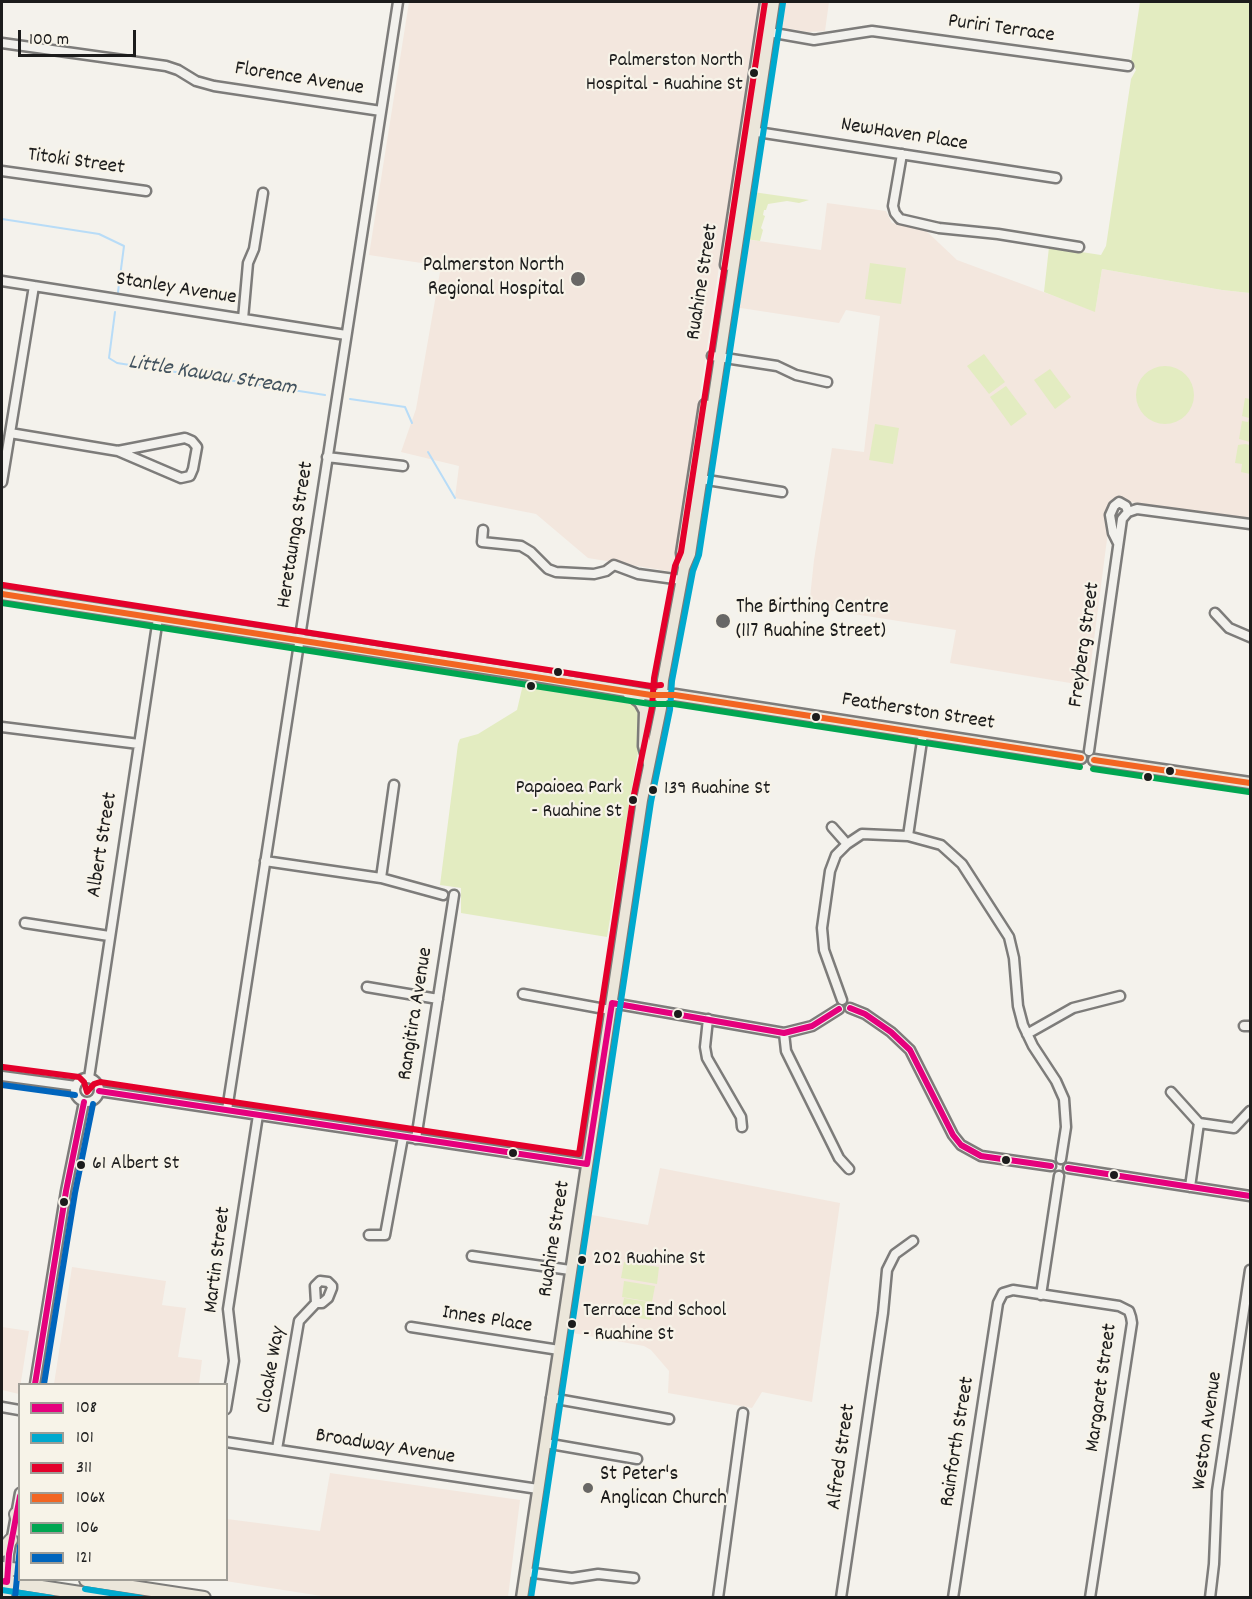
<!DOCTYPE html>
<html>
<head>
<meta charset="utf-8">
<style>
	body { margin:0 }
	#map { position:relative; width:1252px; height:1599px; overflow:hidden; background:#f4f2ec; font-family:Dekko,sans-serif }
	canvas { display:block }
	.frame { position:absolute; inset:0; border:3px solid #1c1c1c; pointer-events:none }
	.legend { position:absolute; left:18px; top:1383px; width:210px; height:198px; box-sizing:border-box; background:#f7f3e8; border:2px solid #9f9d96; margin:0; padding:8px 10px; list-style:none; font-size:18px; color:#1c1c1c }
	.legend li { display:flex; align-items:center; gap:12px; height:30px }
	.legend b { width:30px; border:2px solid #9f9d96 }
	.scale { position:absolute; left:18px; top:30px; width:118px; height:27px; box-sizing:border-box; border:3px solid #1c1c1c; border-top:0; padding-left:8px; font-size:18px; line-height:21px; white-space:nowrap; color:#1c1c1c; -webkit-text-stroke:4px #f7f3e8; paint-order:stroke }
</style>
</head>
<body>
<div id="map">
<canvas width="1252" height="1599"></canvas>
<div class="frame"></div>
<ul class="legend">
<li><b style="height:8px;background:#e5007d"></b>108</li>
<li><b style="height:8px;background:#00a9ce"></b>101</li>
<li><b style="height:8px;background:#e4002b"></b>311</li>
<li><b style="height:8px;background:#f26522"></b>106X</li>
<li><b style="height:8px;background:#00a651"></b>106</li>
<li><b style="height:8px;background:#0065bd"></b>121</li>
</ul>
<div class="scale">100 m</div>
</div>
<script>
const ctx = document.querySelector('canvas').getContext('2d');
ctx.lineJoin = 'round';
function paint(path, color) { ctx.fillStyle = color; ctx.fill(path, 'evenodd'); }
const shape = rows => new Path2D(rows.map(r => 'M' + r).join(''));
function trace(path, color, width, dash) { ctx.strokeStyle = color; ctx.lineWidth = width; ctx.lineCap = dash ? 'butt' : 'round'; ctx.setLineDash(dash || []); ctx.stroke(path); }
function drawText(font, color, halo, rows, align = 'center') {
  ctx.font = font + ' Dekko,sans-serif'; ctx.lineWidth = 4.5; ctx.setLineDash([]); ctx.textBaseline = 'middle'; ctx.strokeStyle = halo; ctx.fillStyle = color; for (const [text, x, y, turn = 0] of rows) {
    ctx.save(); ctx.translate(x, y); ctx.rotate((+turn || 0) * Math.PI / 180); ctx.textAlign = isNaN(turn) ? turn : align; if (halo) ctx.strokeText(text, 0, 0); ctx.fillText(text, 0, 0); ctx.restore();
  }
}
paint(shape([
	[409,2,758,2,674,572,588,558,536,514,455,498,459,466,401,452,416,409,441,266,369,255],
	[778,2,829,2,825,31,808,32,774,26],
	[827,203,886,211,892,223,922,227,957,260,1095,311,1102,269,1222,290,1250,293,1250,519,1116,500,1110,516,1088,686,950,663,956,630,809,607,814,560,832,448,864,452,880,316,846,310,839,323,734,307,745,239,821,250],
	[660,1168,840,1203,812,1402,762,1392,752,1408,668,1393,669,1371,651,1350,644,1346,567,1332,586,1214,648,1225],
	[72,1267,166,1281,162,1305,186,1308,178,1357,202,1360,199,1384,54,1384],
	[2,1327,29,1331,19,1394,2,1390],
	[330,1473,520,1500,508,1597,328,1597,219,1580,226,1580,227,1519,320,1531]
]), '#f3e7de');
paint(shape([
	[1140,2,1250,2,1250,293,1222,290,1102,269,1095,312,1044,292,1049,247,1101,255,1106,246,1131,79,1136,70,1131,62],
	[753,192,809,200,799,203,787,201,768,204,766,210,764,210,763,215,765,216,761,228,763,230,760,241,745,239],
	[870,263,906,268,901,304,865,299],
	[984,354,1005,382,989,394,967,366],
	'1136 395a29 29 0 1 1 58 0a29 29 0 1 1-58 0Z',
	[1050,369,1071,397,1055,409,1034,380],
	[1006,386,1027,414,1011,426,990,397],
	[1245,398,1250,399,1250,442,1239,439,1242,421,1248,422,1249,418,1242,416],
	[875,424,899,428,893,464,869,460],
	[1245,444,1250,445,1250,474,1241,472,1242,464,1235,463,1238,445],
	[524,680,647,698,607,937,461,913,461,888,440,885,458,744,460,739,478,734,517,710],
	[624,1262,659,1267,657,1284,621,1278],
	[624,1281,655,1286,652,1302,622,1297],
	[624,1298,654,1303,651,1320,621,1315]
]), '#e3ecc1');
trace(shape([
	[2,219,99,234,124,246,118,292],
	[115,312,109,358,117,363,325,395],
	[350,399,405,407,412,423],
	[428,452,455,498]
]), '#b8dcf7', 2);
const minor = shape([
	[763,31,814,40,872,31,1128,66],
	[2,43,166,66,178,70,196,81,214,86,381,111],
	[751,131,1056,178],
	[902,154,893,206,895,213,900,219,939,228,998,234,1079,247],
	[2,171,146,191],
	[2,281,346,335],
	[243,319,248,263,254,249,263,193],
	[712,356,777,366,796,375,827,382],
	[10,433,118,451,185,438,192,441,197,447,193,469,190,476,181,478,118,451],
	[327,457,403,466],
	[701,479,782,492],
	[2,482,34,286],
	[483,530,482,542,521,546,531,552,548,569,556,572,594,574,606,571,614,565,638,574,682,580],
	[1118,543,1113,533,1110,515,1114,506,1119,502,1126,506,1128,512],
	[1215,613,1229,628,1250,637],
	[2,727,139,744],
	[1089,751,1122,519,1128,512,1137,509,1250,524],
	[832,827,847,844],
	[908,836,923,734],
	[265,861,381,878,443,895],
	[381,878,394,785],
	[25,923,109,936],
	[367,987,438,999],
	[523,994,610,1010],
	[842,1000,824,950,822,928,830,871,836,855,847,844,862,834,908,836,941,845,962,864,1009,937,1014,958,1018,1006,1023,1025,1033,1046,1056,1081,1064,1099,1066,1127,1061,1159],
	[612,1003,784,1033,812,1026,839,1009],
	[850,1008,865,1014,891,1032,910,1050,953,1135,961,1145,981,1156,1051,1166],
	[708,1019,705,1047,707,1058,741,1117,742,1127],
	[1244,1026,1250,1026],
	[784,1033,786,1051,839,1158,849,1169],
	[1027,1034,1073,1008,1120,996],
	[2,1076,76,1086],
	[89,1078,158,618],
	'75 1090a12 12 0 1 1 24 0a12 12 0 1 1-24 0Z',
	[99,1091,587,1164],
	[1171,1092,1199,1123,1234,1128,1250,1111],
	[227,1110,398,2],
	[416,1139,454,895],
	[1068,1168,1250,1196],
	[1190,1187,1199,1123],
	[369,1235,385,1235,403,1137],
	[472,1256,570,1270],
	[1041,1295,1059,1176],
	[411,1327,559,1350],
	[35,1384,66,1191,84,1102],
	[551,1398,669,1419],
	[2,1407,19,1410],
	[226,1409,234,1361,228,1309,258,1115],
	[226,1442,538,1489],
	[545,1443,637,1459],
	[277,1449,299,1321,316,1303,322,1303,328,1298,332,1288,332,1286,328,1282,320,1281,315,1286,316,1303],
	[8,1569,9,1554,20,1493],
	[526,1572,572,1578,598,1574,634,1578],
	[718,1598,743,1413],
	[841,1598,883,1313,887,1270,895,1254,913,1241],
	[953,1598,998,1303,1003,1293,1013,1290,1119,1306,1129,1311,1131,1317,1132,1323,1090,1598],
	[1210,1598,1214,1564,1217,1491,1250,1270]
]);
const major = shape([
	[726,265,766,2],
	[684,567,682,553,705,405],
	[2,594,530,675,651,695,675,695,1081,758],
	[627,692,640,702,645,711,644,746,649,764],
	[1094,760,1250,783],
	[6,1598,8,1574],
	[522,1598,642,800,661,708,663,680,684,568,690,554,774,2]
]);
const highway = shape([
	[16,1514,20,1530],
	[2,1550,11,1540],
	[2,1568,20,1570],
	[86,1580,204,1598],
	[2,1581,113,1598]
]);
trace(minor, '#7d7c7a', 13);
trace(major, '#7d7c7a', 15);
trace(highway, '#7d7c7a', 16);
trace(minor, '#f2f1ed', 8);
trace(major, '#ebe6da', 10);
trace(highway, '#ebe6da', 12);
trace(shape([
	[612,1003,784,1033,812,1026,839,1009],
	[850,1008,865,1014,891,1032,910,1050,953,1135,961,1145,981,1156,1051,1166],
	[99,1091,587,1164],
	[587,1164,612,1003],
	[1068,1168,1250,1196],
	[35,1384,66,1191,84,1102],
	[2,1581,7,1582,9,1554,20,1496]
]), '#e5007d', 6);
trace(shape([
	[85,1589,141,1598],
	[2,1590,52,1598],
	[531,1598,651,802,670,710,672,681,693,571,699,555,783,3]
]), '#00a9ce', 6);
trace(shape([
	[3,585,651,686,661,685],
	[3,1067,79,1077,84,1082,87,1092,94,1084,100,1082,579,1154,633,799,652,707,654,678,675,566,681,552,765,2]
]), '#e4002b', 6);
trace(shape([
	[2,594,651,695,675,695,1081,758],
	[1094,760,1250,783]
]), '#f26522', 6);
trace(shape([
	[2,603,650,704,674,704,1080,767],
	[1093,769,1249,792]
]), '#00a651', 6);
trace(shape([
	[2,1085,75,1095],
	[44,1384,75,1193,93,1104],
	[15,1598,20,1546]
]), '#0065bd', 6);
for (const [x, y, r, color] of [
	[754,73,5,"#1c1c1c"],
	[578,279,8,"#686765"],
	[723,621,8,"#686765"],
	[558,672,5,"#1c1c1c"],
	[531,686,5,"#1c1c1c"],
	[816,717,5,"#1c1c1c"],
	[1170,771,5,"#1c1c1c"],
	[1148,777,5,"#1c1c1c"],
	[653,790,5,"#1c1c1c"],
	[633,800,5,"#1c1c1c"],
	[678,1014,5,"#1c1c1c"],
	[513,1153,5,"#1c1c1c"],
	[1006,1160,5,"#1c1c1c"],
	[81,1165,5,"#1c1c1c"],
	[1114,1175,5,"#1c1c1c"],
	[64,1202,5,"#1c1c1c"],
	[582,1260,5,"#1c1c1c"],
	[572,1324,5,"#1c1c1c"],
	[588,1488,6,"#686765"]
]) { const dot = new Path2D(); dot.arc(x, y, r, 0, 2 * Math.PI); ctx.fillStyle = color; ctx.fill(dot); trace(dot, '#f7f3e8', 2); }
drawText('20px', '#1c1c1c', '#f7f3e8', [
	["Palmerston North",743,62,"right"],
	["Hospital - Ruahine St",743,86,"right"],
	["Papaioea Park",622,789,"right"],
	["- Ruahine St",622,813,"right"],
	["139 Ruahine St",664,790],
	["61 Albert St",92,1165],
	["202 Ruahine St",593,1260],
	["Terrace End School",583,1312],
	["- Ruahine St",583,1336]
], 'left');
drawText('21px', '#1c1c1c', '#f7f3e8', [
	["Puriri Terrace",1001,30,8],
	["Florence Avenue",299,80,9],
	["NewHaven Place",904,136,9],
	["Titoki Street",76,163,8],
	["Ruahine Street",704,282,-81],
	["Stanley Avenue",176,290,9],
	["Heretaunga Street",297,535,-81],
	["Freyberg Street",1086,645,-82],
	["Featherston Street",918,713,9],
	["Albert Street",104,845,-81],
	["Rangitira Avenue",417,1014,-81],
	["Ruahine Street",556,1239,-81],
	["Martin Street",219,1260,-83],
	["Innes Place",487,1321,9],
	["Cloake Way",273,1370,-80],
	["Margaret Street",1103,1388,-82],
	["Weston Avenue",1209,1431,-82],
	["Rainforth Street",959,1442,-81],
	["Broadway Avenue",385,1448,9],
	["Alfred Street",843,1457,-82]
]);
drawText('21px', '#1c1c1c', '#f7f3e8', [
	["Palmerston North",564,267,"right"],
	["Regional Hospital",564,291,"right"],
	["The Birthing Centre",736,609],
	["(117 Ruahine Street)",736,633],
	["St Peter's",600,1476],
	["Anglican Church",600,1500]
], 'left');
drawText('italic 22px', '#43535f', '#f7f3e8', [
	["Little Kawau Stream",212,377,9]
]);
</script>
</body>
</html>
